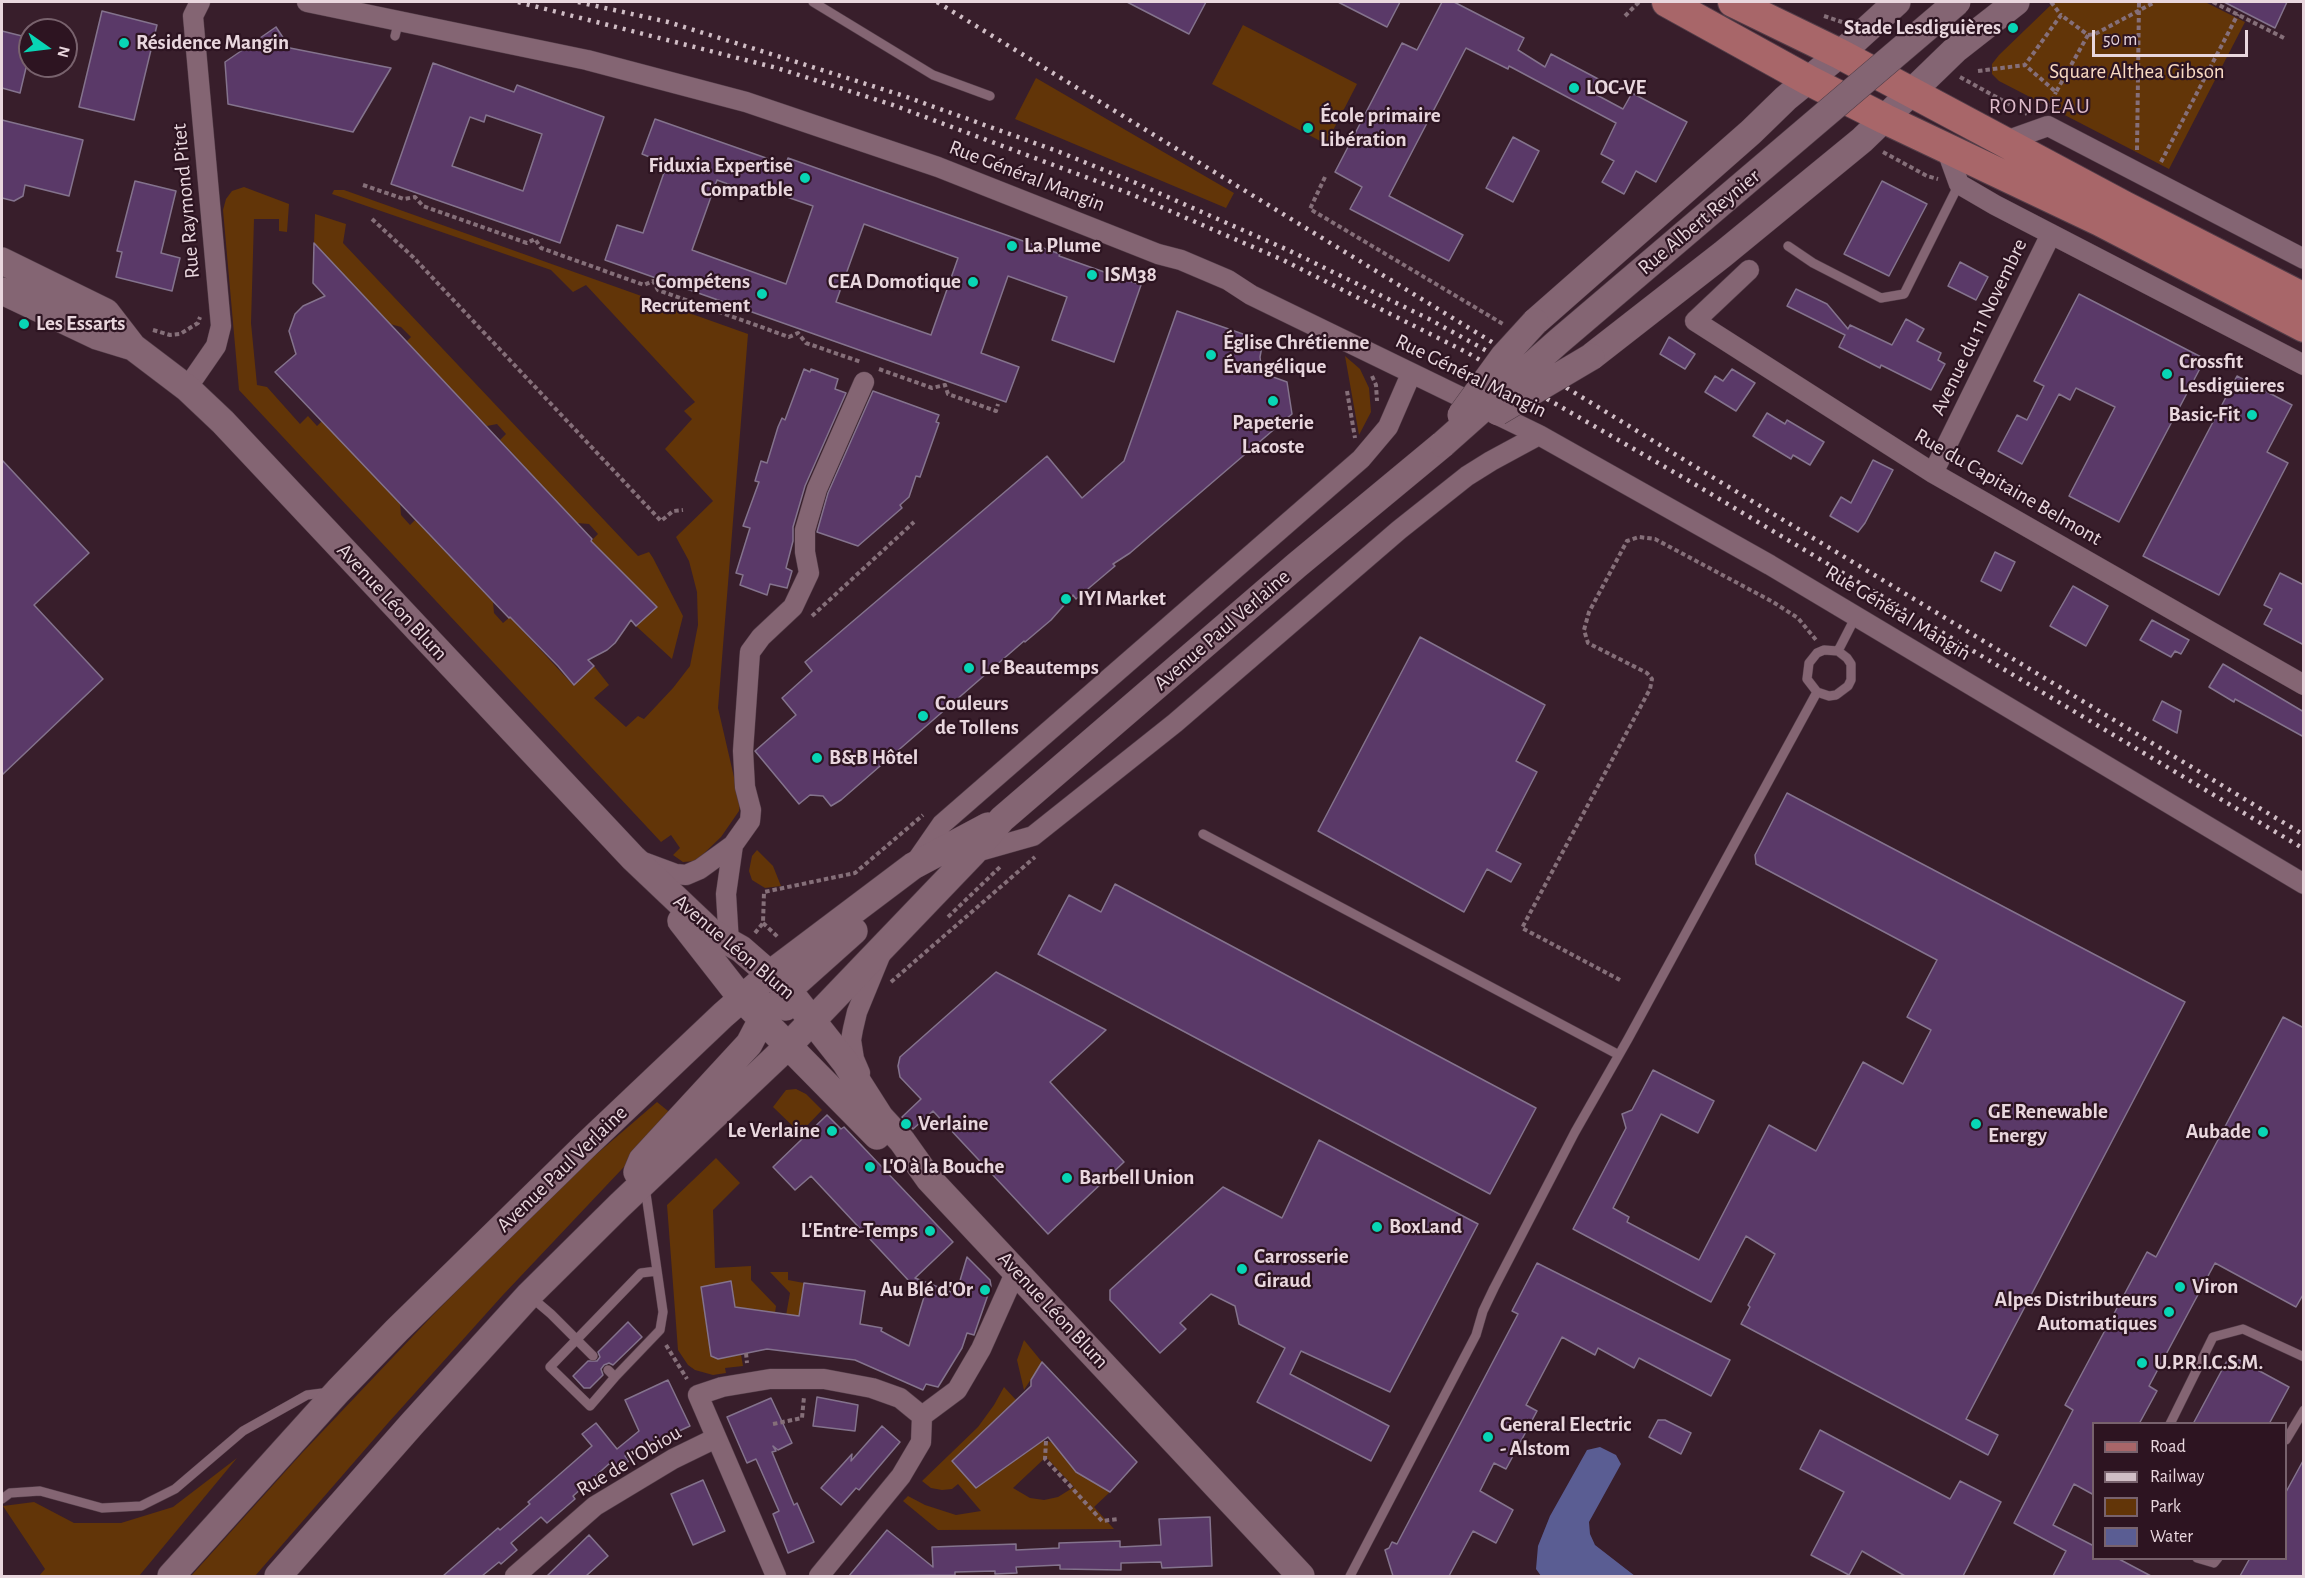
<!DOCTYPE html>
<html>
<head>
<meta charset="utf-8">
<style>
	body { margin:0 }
	#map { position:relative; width:2305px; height:1578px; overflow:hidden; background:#381e2b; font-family:"Alegreya Sans",sans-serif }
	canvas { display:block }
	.frame { position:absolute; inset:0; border:3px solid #e9d7de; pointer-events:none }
	.legend { position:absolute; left:2092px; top:1422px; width:195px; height:138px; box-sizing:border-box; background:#2d1421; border:2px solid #78626d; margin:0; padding:8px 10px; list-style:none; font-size:18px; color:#e9d7de }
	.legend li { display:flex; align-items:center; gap:12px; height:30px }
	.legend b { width:30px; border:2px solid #78626d }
	.north { position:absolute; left:18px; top:18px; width:60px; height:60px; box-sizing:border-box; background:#2d1421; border:2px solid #78626d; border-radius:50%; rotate:104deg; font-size:16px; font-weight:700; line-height:24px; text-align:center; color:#e9d7de }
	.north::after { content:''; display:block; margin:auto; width:21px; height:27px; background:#08d5b5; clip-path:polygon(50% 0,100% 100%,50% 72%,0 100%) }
	.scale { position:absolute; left:2092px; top:30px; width:156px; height:27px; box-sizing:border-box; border:3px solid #e9d7de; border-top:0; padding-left:8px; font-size:18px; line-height:21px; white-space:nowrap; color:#e9d7de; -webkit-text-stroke:4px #2d1421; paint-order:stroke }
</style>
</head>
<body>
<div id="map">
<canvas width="2305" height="1578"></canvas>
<div class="frame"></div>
<ul class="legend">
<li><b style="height:8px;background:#a86669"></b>Road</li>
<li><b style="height:8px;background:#d0bdc5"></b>Railway</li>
<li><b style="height:16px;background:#623508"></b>Park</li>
<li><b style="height:16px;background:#5a5d93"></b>Water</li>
</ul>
<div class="north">N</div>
<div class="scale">50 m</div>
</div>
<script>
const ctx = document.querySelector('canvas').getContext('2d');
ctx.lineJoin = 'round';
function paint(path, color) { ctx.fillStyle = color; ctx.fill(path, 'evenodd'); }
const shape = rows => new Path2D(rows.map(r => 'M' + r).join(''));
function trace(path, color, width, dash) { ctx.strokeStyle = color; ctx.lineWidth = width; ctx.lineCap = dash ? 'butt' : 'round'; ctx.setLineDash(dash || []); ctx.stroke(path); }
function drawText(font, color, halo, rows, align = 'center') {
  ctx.font = font + ' "Alegreya Sans",sans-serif'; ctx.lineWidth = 4.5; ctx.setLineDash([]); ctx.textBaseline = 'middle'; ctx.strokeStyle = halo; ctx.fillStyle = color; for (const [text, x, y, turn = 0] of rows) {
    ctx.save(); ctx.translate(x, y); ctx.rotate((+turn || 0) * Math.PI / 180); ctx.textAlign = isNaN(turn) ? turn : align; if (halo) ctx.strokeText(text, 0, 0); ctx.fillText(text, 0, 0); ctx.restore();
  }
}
paint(shape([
	[2054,2,2205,2,2245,22,2169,169,1999,81,1992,74,1992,64,1999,55],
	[1243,25,1357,84,1326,144,1212,84],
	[1036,78,1234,193,1226,208,1015,119],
	[244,187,289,204,287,232,279,231,279,219,254,219,251,323,257,385,267,387,300,424,308,416,317,426,322,421,400,504,401,515,410,525,415,520,493,602,494,613,503,623,510,617,573,685,594,666,609,685,594,698,626,727,638,716,644,719,673,688,690,666,698,625,697,592,689,561,676,537,713,501,665,449,692,419,684,411,695,402,586,285,573,292,551,270,332,194,334,190,344,190,748,334,718,708,740,803,739,811,721,837,696,861,683,862,673,855,680,848,671,835,661,842,239,390,223,210,226,199,232,191],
	[315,214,346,224,343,243,638,556,649,552,653,558,683,616,672,659,636,626,656,607,591,541,598,534,589,524,577,523,500,440,506,434,497,424,487,426,406,342,411,337,401,327,390,324,314,243],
	[1345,356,1360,369,1369,388,1371,412,1359,435],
	[757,850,773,866,781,886,765,888,752,880,749,871,752,856],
	[796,1089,806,1094,822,1110,800,1133,773,1107,786,1090],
	[657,1102,673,1115,502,1296,388,1423,255,1576,191,1576,302,1453,431,1317,563,1183],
	[716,1158,740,1183,713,1210,715,1268,751,1266,751,1280,776,1306,775,1313,737,1317,731,1281,701,1287,711,1356,718,1359,741,1354,743,1366,725,1368,726,1373,713,1375,695,1370,688,1365,678,1350,667,1205],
	[770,1272,788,1272,788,1280,804,1283,798,1322,785,1321,790,1293],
	[1024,1340,1042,1362,1024,1390,1017,1360],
	[1004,1387,1016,1400,954,1459,953,1463,976,1488,1029,1451,1035,1440,1052,1442,1110,1492,1094,1507,1114,1529,938,1530,903,1501,908,1496,925,1505,956,1515,981,1511,958,1484,952,1489,942,1490,931,1488,922,1481,978,1427,994,1405],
	[1046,1457,1074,1487,1058,1497,1044,1500,1030,1498,1013,1488],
	[237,1458,139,1576,39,1576,45,1569,3,1506,34,1502,74,1523,121,1523,173,1507]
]), '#623508');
paint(shape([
	[1600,1447,1616,1455,1621,1464,1589,1522,1590,1534,1595,1545,1635,1576,1541,1576,1536,1569,1538,1546,1550,1516,1587,1450]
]), '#5a5d93');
const building = shape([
	[1127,2,1206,2,1189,34,1127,2],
	[1338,2,1400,2,1387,27,1338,2],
	[1442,2,1454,2,1524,38,1518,50,1545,67,1551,54,1602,81,1595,94,1623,109,1632,93,1687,122,1656,182,1636,171,1624,194,1602,182,1614,161,1601,154,1616,123,1509,66,1508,69,1466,48,1389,196,1463,235,1449,261,1350,209,1362,187,1335,172,1402,43,1417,50,1442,2],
	[2224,2,2287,2,2275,28,2224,2],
	[102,11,157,25,134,120,79,107,102,11],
	[276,27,290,48,391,68,353,132,228,104,225,62,276,27],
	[2,31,30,38,30,51,20,93,2,88,2,31],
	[433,63,514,92,517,85,604,117,560,243,391,184,433,63],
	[486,115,542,134,523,191,452,166,470,117,484,122,486,115],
	[655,119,786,165,788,158,1060,254,1059,256,1141,285,1114,362,1052,340,1067,297,1008,276,981,353,1019,367,1006,402,605,260,617,225,643,233,667,164,642,154,655,119],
	[717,180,755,194,758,187,813,206,786,284,692,250,717,180],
	[864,224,958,258,931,335,836,302,864,224],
	[2,120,83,140,69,196,25,185,23,196,14,201,2,198,2,120],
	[1513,137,1539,151,1513,202,1486,188,1513,137],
	[135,181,176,191,161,253,180,258,172,291,116,277,122,252,117,251,135,181],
	[1882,181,1927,204,1889,276,1844,254,1882,181],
	[314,243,592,539,591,541,657,607,636,626,631,620,615,643,607,650,588,660,594,666,574,685,558,666,510,617,509,618,275,372,296,354,289,331,295,314,303,306,325,296,313,283,314,243],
	[1960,262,1988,277,1976,300,1948,286,1960,262],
	[1796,289,1827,304,1848,329,1850,325,1892,345,1906,319,1924,329,1917,341,1941,353,1938,360,1945,364,1931,390,1881,365,1880,368,1839,347,1845,335,1787,306,1796,289],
	[2079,294,2205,359,2119,522,2069,496,2115,407,2076,388,2070,400,2059,394,2022,464,1998,451,2017,415,2027,420,2044,386,2034,381,2079,294],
	[1177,311,1263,341,1260,357,1262,373,1287,382,1292,414,1130,553,1113,564,1115,566,1076,599,1073,595,1051,620,1025,642,1024,641,841,800,831,806,823,796,810,795,799,804,755,751,796,715,782,698,812,671,805,662,1047,456,1082,498,1124,461,1177,311],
	[1669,337,1695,354,1685,369,1660,354,1669,337],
	[804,369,810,372,811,369,838,379,835,389,846,393,805,486,793,527,793,541,786,568,792,571,787,588,770,584,767,595,740,585,743,575,736,573,750,528,743,526,759,482,755,481,761,461,767,463,778,427,782,418,785,420,804,369],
	[1732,369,1755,383,1736,411,1705,392,1715,376,1723,381,1732,369],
	[2237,376,2292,405,2267,452,2288,463,2219,595,2143,556,2237,376],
	[873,391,939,415,936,422,939,423,920,477,916,476,909,497,900,505,902,508,858,546,817,532,828,493,873,391],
	[1767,413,1785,424,1787,420,1824,442,1810,465,1793,455,1791,459,1753,436,1767,413],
	[2,460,89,553,34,605,103,679,2,775,2,460],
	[1873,460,1893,470,1865,523,1858,532,1830,516,1841,497,1851,503,1873,460],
	[1995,552,2015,562,2001,591,1981,581,1995,552],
	[2280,573,2304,585,2304,645,2264,624,2272,609,2264,605,2280,573],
	[2073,586,2108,606,2086,646,2050,626,2073,586],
	[2152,620,2189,640,2181,654,2175,651,2171,657,2140,640,2152,620],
	[1420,637,1545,705,1516,761,1537,772,1496,851,1521,864,1511,882,1487,869,1464,912,1318,831,1420,637],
	[2223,664,2304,712,2304,737,2235,699,2234,702,2209,687,2223,664],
	[2162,701,2181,711,2177,733,2153,720,2162,701],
	[1787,793,2185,1002,1966,1419,1998,1435,1988,1455,1741,1324,1750,1307,1748,1305,1775,1254,1746,1236,1711,1302,1573,1229,1626,1128,1622,1114,1632,1110,1653,1070,1714,1101,1698,1133,1661,1114,1613,1208,1629,1217,1627,1222,1699,1260,1769,1125,1816,1151,1863,1062,1903,1084,1931,1030,1907,1017,1937,960,1756,864,1755,855,1787,793],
	[1115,884,1536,1108,1490,1194,1038,954,1069,895,1101,912,1115,884],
	[996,972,1106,1030,1050,1082,1124,1162,1048,1234,933,1111,913,1129,902,1117,921,1099,900,1077,898,1066,900,1057,996,972],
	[2283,1017,2304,1028,2304,1293,2296,1307,2215,1263,2149,1386,2157,1391,2139,1424,2094,1424,2094,1495,2074,1484,2053,1525,2094,1546,2094,1558,2117,1558,2151,1576,2053,1576,2066,1551,2014,1523,2073,1410,2065,1405,2147,1252,2156,1257,2283,1017],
	[827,1115,841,1129,844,1127,953,1242,915,1278,956,1294,967,1257,990,1280,991,1286,974,1335,967,1333,962,1348,938,1387,926,1384,923,1390,855,1360,767,1349,718,1359,711,1356,701,1287,731,1281,735,1307,799,1316,804,1283,865,1291,860,1324,882,1328,881,1331,909,1346,924,1297,811,1176,795,1190,773,1167,827,1115],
	[1319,1140,1478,1224,1390,1392,1301,1351,1290,1374,1389,1426,1371,1461,1257,1402,1285,1348,1239,1324,1235,1306,1211,1294,1180,1323,1186,1329,1160,1353,1110,1300,1110,1290,1223,1187,1282,1218,1319,1140],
	[1537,1263,1730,1360,1711,1396,1639,1358,1634,1368,1598,1348,1595,1355,1562,1337,1526,1405,1537,1411,1506,1469,1494,1463,1480,1491,1513,1510,1496,1543,1473,1531,1449,1576,1393,1576,1385,1550,1389,1548,1392,1542,1397,1544,1518,1314,1512,1311,1537,1263],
	[628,1322,642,1337,613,1365,609,1363,604,1365,601,1369,603,1375,590,1388,584,1388,573,1376,588,1361,597,1361,600,1357,598,1352,628,1322],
	[2230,1355,2289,1387,2269,1424,2193,1424,2230,1355],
	[1042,1362,1137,1462,1110,1492,1076,1472,1048,1437,976,1488,952,1461,1031,1386,1031,1380,1042,1362],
	[668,1380,690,1426,625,1456,629,1461,616,1471,610,1463,573,1496,575,1499,547,1523,541,1517,511,1543,517,1550,501,1564,499,1562,482,1576,443,1576,498,1528,500,1530,530,1504,528,1502,592,1446,582,1434,596,1423,617,1449,639,1431,625,1400,668,1380],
	[817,1397,858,1405,855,1431,813,1426,817,1397],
	[771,1398,792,1443,778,1450,773,1446,776,1451,772,1452,794,1505,797,1503,814,1542,788,1553,773,1514,779,1511,756,1459,747,1463,727,1417,771,1398],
	[1658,1420,1665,1420,1691,1433,1681,1454,1649,1437,1658,1420],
	[882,1426,900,1442,859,1490,856,1488,841,1505,821,1488,852,1454,851,1461,882,1426],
	[1820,1430,1950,1499,1960,1481,2001,1502,1963,1576,1905,1576,1862,1551,1849,1575,1811,1555,1844,1492,1800,1469,1820,1430],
	[2304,1459,2304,1576,2240,1576,2250,1558,2286,1558,2286,1492,2304,1459],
	[703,1480,725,1531,693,1545,671,1494,703,1480],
	[1210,1517,1212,1566,1162,1568,1161,1562,1121,1563,1121,1570,1060,1569,1060,1565,1016,1567,1017,1573,995,1574,995,1571,955,1572,955,1575,849,1576,887,1530,933,1567,932,1547,1016,1544,1016,1550,1059,1548,1059,1543,1120,1541,1120,1547,1161,1545,1159,1519,1210,1517],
	[589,1535,608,1556,586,1576,547,1576,589,1535]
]);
paint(building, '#5a3968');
trace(building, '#84738d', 1.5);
const lane = shape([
	[813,2,933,75,990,96],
	[395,36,399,20],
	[1788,246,1813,263,1881,298,1904,294,1959,184],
	[1817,692,1829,696,1836,695,1848,686,1851,680,1851,664,1847,658,1838,651],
	[1203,834,1619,1055],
	[531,1297,551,1314,593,1356],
	[608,1370,615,1377,660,1330,663,1312,645,1187],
	[615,1377,590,1406,550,1367,641,1273,657,1271],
	[2170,1424,2213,1337,2243,1329,2304,1357],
	[2286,1440,2304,1410],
	[2,1499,10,1493,40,1491,102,1508,141,1506,175,1489,243,1431,307,1395,330,1392],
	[2197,1558,2214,1563,2218,1558],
	[1350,1576,1476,1335,1483,1311,1494,1288,1575,1132,1628,1039,1817,692,1807,679,1809,663,1817,653,1824,650,1838,651,1856,616]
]);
const street = shape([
	[307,2,587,60,746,102,938,167,1158,254,1181,260,1228,280,1251,295,1539,435,1770,565,2304,884],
	[2003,142,2048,126,2304,259],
	[1946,148,1959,184,1995,205,2304,365],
	[1749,270,1695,321,1933,473,2304,685],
	[187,388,216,346,221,326,193,16,200,2],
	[1933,473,2051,234],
	[973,853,1033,836,1175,723,1399,530,1467,476,1491,461,1539,435],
	[641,861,676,874,686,875,700,869,733,845,750,821,751,810,745,787,743,751,750,652,761,637,793,607,809,573,805,552,805,530,817,489,864,382],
	[915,863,942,824,1361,459,1388,427,1411,374],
	[729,943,726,894,733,845],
	[860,1073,854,1059,851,1040,853,1029,857,1012,880,956],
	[515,1576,595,1506,673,1459,716,1438],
	[776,1576,698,1395,722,1387,770,1379,824,1379,872,1388,900,1398,922,1416],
	[819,1576,901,1476,921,1442,922,1416,957,1390,981,1349,1016,1271]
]);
const secondary = shape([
	[2,261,106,312,133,347,187,388,223,422,633,858,711,932,741,949,788,990,845,1062,880,1117,902,1141,929,1179,1301,1576],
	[2,291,97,336,133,347],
	[1535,322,1751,132,1786,98,1840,54,1897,2],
	[1591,357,1723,254,1862,140,1956,49,2016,2],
	[681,921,742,999,877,1136],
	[786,1007,788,990,854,931],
	[637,1172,642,1160,749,1044,769,1006],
	[171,1576,338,1391,397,1330,587,1144,723,1015,771,973,913,866,988,826],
	[278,1576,411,1425,529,1295,620,1205,787,1047,973,853,1002,819,1297,565,1443,444]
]);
const primary = shape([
	[1667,2,1808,80,1885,119,2100,221,2304,327],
	[1733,2,1840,54,2124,206,2304,298]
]);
trace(lane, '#533d48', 10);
trace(street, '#533d48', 21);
trace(secondary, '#533d48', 28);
trace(primary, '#533d48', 32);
trace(shape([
	[2051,2,2061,15],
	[2213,2,2286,39],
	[1625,16,1639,2],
	[1824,16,1842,22],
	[2088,35,2095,34,2155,2],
	[1978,71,2025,65,2061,15,2088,35,2056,92,2025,65],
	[1960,77,2027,114],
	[2049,108,2056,92],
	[2137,150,2139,2],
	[1883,152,1927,176,1938,179],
	[2161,162,2238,14],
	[1325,177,1310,209,1503,324],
	[363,185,404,199,415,197,423,206,527,243,535,239,541,248,644,285,653,281,658,290,789,337,798,333,806,343,861,362],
	[372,219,413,257,661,521,673,511,683,510],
	[153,330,170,335,180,334,198,323,200,317],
	[879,369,932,388,945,385,948,394,996,411,998,404],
	[1372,376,1376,385,1377,401],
	[1347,391,1355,438],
	[812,616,914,522],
	[948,917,1001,866],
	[763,923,779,938],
	[755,933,763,923,764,892,855,873,923,815],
	[1620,980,1522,928,1650,689,1652,679,1647,673,1588,643,1584,630,1589,612,1627,541,1639,537,1655,539,1773,602,1798,618,1816,640],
	[891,982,1035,857],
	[666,1345,687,1379],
	[746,1353,747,1363],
	[773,1424,802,1418,804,1397],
	[1046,1441,1045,1459,1072,1488,1102,1521,1118,1519]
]), '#856f79', 4, [4.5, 3]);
trace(lane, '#846573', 9);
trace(street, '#846573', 20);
trace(secondary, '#846573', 27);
trace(primary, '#a86669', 30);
trace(shape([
	[518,2,777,68,893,105,1131,194,1283,260,1466,352,1691,482,2304,849],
	[578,2,668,22,787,59,901,95,1057,151,1136,183,1288,250,1429,319,1536,378],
	[937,2,1704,472,2304,835]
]), '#d0bdc5', 4.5, [3, 6]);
const secondaryBridge = shape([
	[1498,412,1591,357],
	[1461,415,1504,356,1535,322],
	[1443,444,1559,341,1957,2]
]);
trace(secondaryBridge, '#533d48', 28, []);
trace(secondaryBridge, '#846573', 27);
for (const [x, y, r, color] of [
	[2013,28,6,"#08d5b5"],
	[124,43,6,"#08d5b5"],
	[1574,88,6,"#08d5b5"],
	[1308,128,6,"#08d5b5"],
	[805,178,6,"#08d5b5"],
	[1012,246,6,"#08d5b5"],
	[1092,275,6,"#08d5b5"],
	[973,282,6,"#08d5b5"],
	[762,294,6,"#08d5b5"],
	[24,324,6,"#08d5b5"],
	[1211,355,6,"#08d5b5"],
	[2167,374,6,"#08d5b5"],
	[1273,401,6,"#08d5b5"],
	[2252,415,6,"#08d5b5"],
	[1066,599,6,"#08d5b5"],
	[969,668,6,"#08d5b5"],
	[923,716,6,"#08d5b5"],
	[817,758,6,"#08d5b5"],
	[906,1124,6,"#08d5b5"],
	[1976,1124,6,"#08d5b5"],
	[832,1131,6,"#08d5b5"],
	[2263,1132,6,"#08d5b5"],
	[870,1167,6,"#08d5b5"],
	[1067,1178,6,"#08d5b5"],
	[1377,1227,6,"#08d5b5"],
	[930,1231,6,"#08d5b5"],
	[1242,1269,6,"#08d5b5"],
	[2180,1287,6,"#08d5b5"],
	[985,1290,6,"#08d5b5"],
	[2169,1312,6,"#08d5b5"],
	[2142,1363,6,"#08d5b5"],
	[1488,1437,6,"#08d5b5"]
]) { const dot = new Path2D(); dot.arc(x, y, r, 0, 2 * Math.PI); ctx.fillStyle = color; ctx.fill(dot); trace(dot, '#2d1421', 2); }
drawText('bold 21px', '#e9d7de', '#2d1421', [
	["Stade Lesdiguières",2001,28,"right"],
	["Résidence Mangin",136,43],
	["LOC-VE",1586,88],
	["École primaire",1320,116],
	["Libération",1320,140],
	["Fiduxia Expertise",793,166,"right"],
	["Compatble",793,190,"right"],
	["La Plume",1024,246],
	["ISM38",1104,275],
	["Compétens",750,282,"right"],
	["Recrutement",750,306,"right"],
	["CEA Domotique",961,282,"right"],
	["Les Essarts",36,324],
	["Église Chrétienne",1223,343],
	["Évangélique",1223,367],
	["Crossfit",2179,362],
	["Lesdiguieres",2179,386],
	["Basic-Fit",2240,415,"right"],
	["Papeterie",1273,423,"center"],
	["Lacoste",1273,447,"center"],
	["IYI Market",1078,599],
	["Le Beautemps",981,668],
	["Couleurs",935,704],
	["de Tollens",935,728],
	["B&B Hôtel",829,758],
	["GE Renewable",1988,1112],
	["Energy",1988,1136],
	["Verlaine",918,1124],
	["Le Verlaine",820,1131,"right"],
	["Aubade",2251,1132,"right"],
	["L'O à la Bouche",882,1167],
	["Barbell Union",1079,1178],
	["BoxLand",1389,1227],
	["L'Entre-Temps",918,1231,"right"],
	["Carrosserie",1254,1257],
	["Giraud",1254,1281],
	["Viron",2192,1287],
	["Au Blé d'Or",973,1290,"right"],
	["Alpes Distributeurs",2157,1300,"right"],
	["Automatiques",2157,1324,"right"],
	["U.P.R.I.C.S.M.",2154,1363],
	["General Electric",1500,1425],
	["- Alstom",1500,1449]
], 'left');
drawText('21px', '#f9dac3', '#2d1421', [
	["Square Althea Gibson",2137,72]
]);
drawText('21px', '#e9d7de', '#2d1421', [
	["Rue Général Mangin",1027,176,21],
	["Rue Raymond Pitet",186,201,-95],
	["Rue Albert Reynier",1699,222,-40],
	["Avenue du 11 Novembre",1979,327,-64],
	["Rue Général Mangin",1471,376,26],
	["Rue du Capitaine Belmont",2008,487,30],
	["Avenue Léon Blum",392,602,47],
	["Rue Général Mangin",1898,613,31],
	["Avenue Paul Verlaine",1222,630,-41],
	["Avenue Léon Blum",734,947,40],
	["Avenue Paul Verlaine",562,1169,-44],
	["Avenue Léon Blum",1053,1310,47],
	["Rue de l'Obiou",629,1461,-31]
]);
ctx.letterSpacing = '1.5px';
drawText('22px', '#ddbac9', '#2d1421', [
	["RONDEAU",2040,106]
]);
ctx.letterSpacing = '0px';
</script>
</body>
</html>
